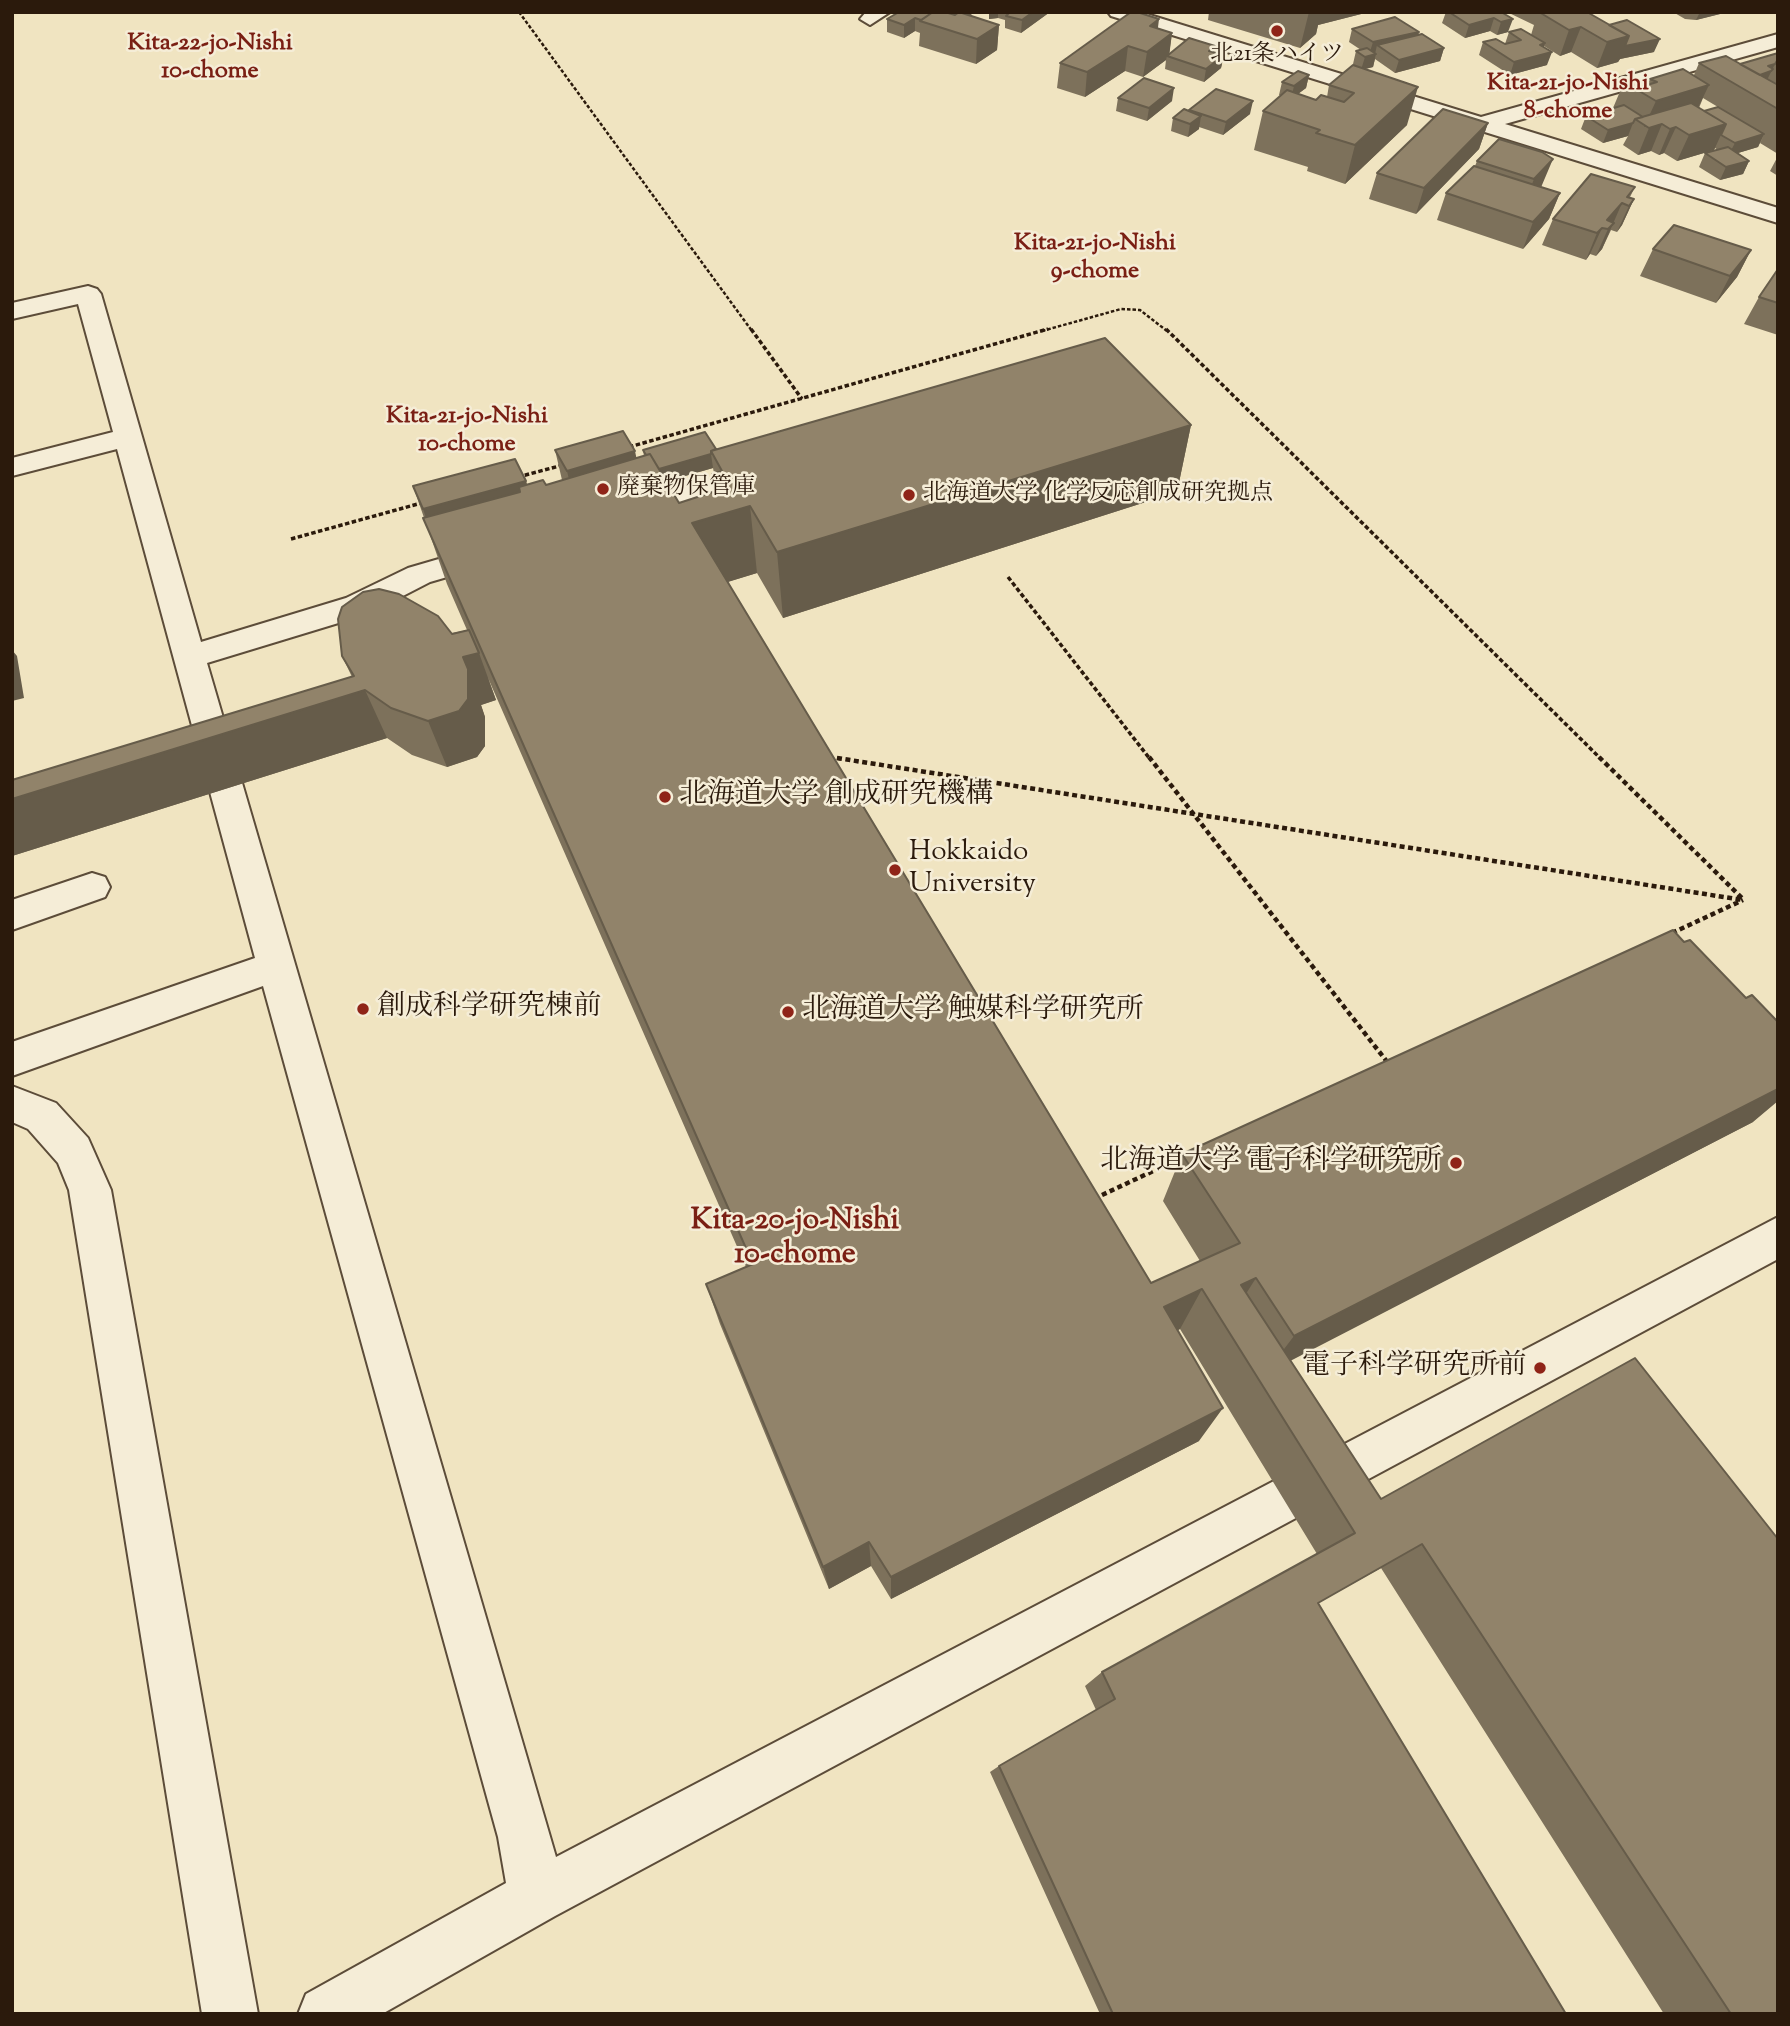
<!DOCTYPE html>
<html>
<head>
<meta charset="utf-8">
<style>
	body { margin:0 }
	#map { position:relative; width:1790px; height:2026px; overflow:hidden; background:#f0e4c1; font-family:"Sorts Mill Goudy",serif }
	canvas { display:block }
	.frame { position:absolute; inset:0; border:14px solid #2b1a0c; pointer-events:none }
</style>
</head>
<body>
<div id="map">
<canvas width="1790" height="2026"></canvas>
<div class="frame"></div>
</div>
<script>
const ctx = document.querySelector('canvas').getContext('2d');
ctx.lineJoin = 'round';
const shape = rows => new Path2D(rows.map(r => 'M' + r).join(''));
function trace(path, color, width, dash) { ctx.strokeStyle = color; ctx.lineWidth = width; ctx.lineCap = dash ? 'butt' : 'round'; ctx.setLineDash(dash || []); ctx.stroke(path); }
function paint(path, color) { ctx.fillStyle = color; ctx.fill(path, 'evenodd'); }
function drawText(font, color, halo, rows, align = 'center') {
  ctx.font = font + ' "Sorts Mill Goudy","Noto Serif JP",serif'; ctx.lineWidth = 5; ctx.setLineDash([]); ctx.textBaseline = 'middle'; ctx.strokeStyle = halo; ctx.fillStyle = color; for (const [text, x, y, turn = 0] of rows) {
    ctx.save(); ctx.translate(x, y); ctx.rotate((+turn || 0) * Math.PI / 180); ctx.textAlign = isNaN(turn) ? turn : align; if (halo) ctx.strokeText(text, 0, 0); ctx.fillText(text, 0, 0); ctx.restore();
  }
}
const minor = shape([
	[866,12,890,12,870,25,860,19,866,12],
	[1108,12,1140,12,1481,117,1778,34,1778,47,1505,124,1778,208,1778,223,1111,16,1108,12],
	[88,286,97,289,101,294,201,642,346,598,408,568,480,547,491,544,502,547,506,554,502,561,430,582,368,614,207,663,556,1857,1778,1217,1778,1259,555,1916,382,2014,298,2014,306,1994,506,1883,498,1837,263,986,12,1076,12,1042,255,958,117,449,12,476,12,458,113,432,78,304,12,319,12,303,88,286],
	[763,465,773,468,777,474,773,480,626,524,616,521,611,514,616,507,763,465],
	[92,873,105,877,110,887,105,897,12,930,12,900,92,873],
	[12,1086,56,1103,88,1138,111,1190,258,2014,202,2014,69,1190,58,1163,28,1129,12,1122,12,1086]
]);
trace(minor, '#5c4c39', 4);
trace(shape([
	[519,12,752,331],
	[1042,331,1121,309,1140,310,1167,331]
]), '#2b1a0c', 2.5, [3.5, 2]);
trace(shape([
	[751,329,802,399],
	[1166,329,1601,759],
	[629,447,1048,329],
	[518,477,563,465],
	[291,539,425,502],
	[1008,577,1150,759],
	[837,758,841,759]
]), '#2b1a0c', 3.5, [4.5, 2.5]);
trace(shape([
	[1149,757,1388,1063],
	[1599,757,1744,900],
	[837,758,1743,900],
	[1672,933,1743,900],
	[1102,1195,1183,1157]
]), '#2b1a0c', 4.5, [5, 3.5]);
paint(minor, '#f5edd7');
paint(shape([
	[899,12,975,12,970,15,999,25,997,50,976,64,919,46,920,33,915,31,904,38,887,32,887,19],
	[989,12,1050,12,1021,33,1005,28,1005,20,998,18,989,19],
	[1209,12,1369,12,1318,25,1316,34,1300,48,1208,20],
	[1446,12,1501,12,1508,32,1497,35,1490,31,1465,38,1442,23],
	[1507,12,1587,12,1654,52,1620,59,1618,62,1597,68,1571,52,1560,56,1544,46,1547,65,1510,75,1479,55,1483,42,1505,44,1509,32,1531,35,1534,25],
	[1673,12,1721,12,1720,14,1696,20,1685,19],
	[1158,28,1172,33,1169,54,1215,46,1214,52,1224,55,1221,68,1204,82,1165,69,1166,60,1143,77,1125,71,1085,97,1057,88,1060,63],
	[1352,29,1419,32,1418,35,1444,48,1440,61,1395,73,1375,59,1373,67,1365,69,1407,125,1345,184,1307,171,1308,167,1254,150,1263,111,1281,96,1279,95,1282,82,1309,75,1306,88,1298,94,1316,100,1327,97,1329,85,1354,65,1353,64,1356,51,1361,50,1349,42],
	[1778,53,1778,154,1760,143,1764,134,1758,147,1738,153,1749,161,1743,174,1720,180,1699,167,1705,153,1718,150,1715,148,1714,150,1677,161,1664,153,1659,155,1651,151,1638,155,1623,145,1628,136,1603,143,1581,129,1586,116,1613,108,1624,82,1647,85,1650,79,1694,75,1699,63,1740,64],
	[1703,98,1718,107,1704,111,1699,108],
	[1118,98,1172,101,1147,121,1116,111],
	[1189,110,1250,114,1223,135,1199,127,1199,129,1188,137,1171,131,1173,118,1189,111],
	[1488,123,1479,149,1416,214,1369,199,1377,173],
	[1499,139,1542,185,1541,187,1560,193,1549,219,1523,249,1437,220,1446,193,1475,166,1477,161],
	[1778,156,1778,176,1770,171],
	[1635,187,1630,197,1634,199,1622,225,1617,232,1611,230,1602,249,1596,256,1590,254,1586,260,1542,245,1553,219],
	[1653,249,1751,250,1737,277,1716,303,1640,276],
	[1778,269,1778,335,1744,324,1759,297],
	[1191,425,1177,492,783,618,757,573,727,582,1151,1283,1200,1261,1163,1201,1182,1154,1753,1122,1290,1360,1381,1499,1635,1358,1778,2014,1664,2014,1381,1568,1318,1603,1566,2014,1100,2014,990,1772,999,1766,1096,1710,1085,1686,1102,1672,1317,1554,1180,1329,1178,1330,1199,1441,891,1599,871,1566,829,1589,720,1324,706,1284,746,1267,488,678,496,700,481,705,485,717,485,746,477,757,447,767,412,755,387,738,12,856,12,780,352,677,342,656,467,630,447,584,413,486,526,481,527,485,546,485,562,480,555,450,637,458,644,456,643,450,716,449],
	[713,468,714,473,712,474,714,492,679,503,666,481]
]), '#7d715b');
paint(shape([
	[963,12,975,12,963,20],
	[989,12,998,12,998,18,989,19],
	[1033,12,1050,12,1021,33,1022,20],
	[1309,12,1369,12,1318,25,1316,34,1300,48],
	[1700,12,1721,12,1720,14,1696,20],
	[915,18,915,31,904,38,904,25],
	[1494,18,1490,31,1465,38,1469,25],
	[1159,19,1156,44,1150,26],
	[1513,19,1508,32,1497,35,1501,22],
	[999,25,997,50,976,64,977,39],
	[1581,27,1571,52,1560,56,1569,30],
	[1419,32,1415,45,1377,45,1375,54,1369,55,1373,42],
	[1172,33,1169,57,1167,56,1166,60,1143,77,1147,52],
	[1629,36,1660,39,1654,52,1620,59,1618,62,1597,68,1607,42],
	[1545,43,1541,55,1552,52,1547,65,1510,75,1514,62,1540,45],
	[1128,46,1125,71,1085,97,1087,72],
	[1444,48,1440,61,1395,73,1399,60],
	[1376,54,1373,67,1361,70,1365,57],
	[1224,55,1221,68,1204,82,1206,69],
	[1775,64,1765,84,1755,76,1768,66],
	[1309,75,1306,88,1291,99,1294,86],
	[1709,85,1697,110,1644,127,1656,101],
	[1418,87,1407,125,1345,184,1355,145],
	[1174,88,1172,101,1147,121,1149,108],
	[1253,101,1250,114,1223,135,1226,122],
	[1201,116,1199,129,1188,137,1190,124],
	[1488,123,1479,149,1416,214,1424,188],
	[1633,123,1628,136,1603,143,1608,130],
	[1662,124,1651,151,1638,155,1649,128],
	[1726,124,1714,150,1677,161,1689,135],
	[1676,127,1664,153,1659,155,1670,129],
	[1764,134,1758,147,1728,156,1735,143],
	[1553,159,1542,185,1524,205,1534,179],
	[1749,161,1743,174,1720,180,1726,167],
	[1560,193,1549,219,1523,249,1533,222],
	[1634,199,1622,225,1617,232,1629,206],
	[1622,203,1602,249,1596,256,1608,229,1607,220],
	[1602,228,1590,254,1586,260,1597,233],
	[1751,250,1737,277,1716,303,1730,276],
	[1191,425,1177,492,783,618,777,552],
	[635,451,643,490,576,509,567,471],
	[711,454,713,468,658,484,656,470],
	[526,481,536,520,434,542,423,509],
	[750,506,757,573,702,590,692,523],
	[12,650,17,656,24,698,12,701],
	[479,653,496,700,481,705,485,717,485,746,477,757,447,767,428,721,463,657],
	[365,690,387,738,12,856,12,799],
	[1778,1088,1778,1101,1753,1122,1265,1374,1294,1336],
	[1256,1278,1230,1319,1241,1285],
	[1202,1289,1180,1329,1145,1346,1164,1307],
	[1223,1408,1199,1441,891,1599,891,1577],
	[869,1542,871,1566,829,1589,823,1567]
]), '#665c4a');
const building = shape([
	[899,12,933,12,921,20,915,18,904,25,887,19,899,12],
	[933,12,945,12,955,15,959,12,999,25,977,39,920,21,933,12],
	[1010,12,1033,12,1022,20,1006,16,1010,12],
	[1131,12,1137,12,1159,19,1150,26,1172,33,1147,52,1128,46,1087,72,1060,63,1131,12],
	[1449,12,1501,12,1513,19,1501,22,1494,18,1469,25,1449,12],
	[1539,12,1587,12,1629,36,1607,42,1581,27,1569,30,1539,12],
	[1395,17,1419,32,1373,42,1352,29,1395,17],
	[1627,20,1660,39,1625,46,1629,36,1609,25,1627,20],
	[1521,29,1545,43,1540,45,1552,52,1514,62,1483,42,1496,39,1505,44,1521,40,1509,32,1521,29],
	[1422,34,1444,48,1399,60,1377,45,1422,34],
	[1189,38,1215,46,1209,51,1224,55,1206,69,1167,56,1189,38],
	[1367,48,1376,54,1365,57,1356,51,1367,48],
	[1778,53,1778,59,1775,64,1768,66,1773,69,1771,71,1760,75,1740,64,1778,53],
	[1726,56,1778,85,1778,109,1699,63,1726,56],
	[1353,65,1418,87,1355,145,1316,133,1320,130,1263,111,1287,90,1316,100,1321,95,1344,102,1354,93,1329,85,1353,65],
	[1683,69,1709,85,1656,101,1624,82,1635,78,1647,85,1657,82,1650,79,1683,69],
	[1298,71,1309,75,1294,86,1282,82,1298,71],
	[1144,78,1174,88,1149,108,1118,98,1144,78],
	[1216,89,1253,101,1226,122,1189,110,1216,89],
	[1691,103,1726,124,1689,135,1676,127,1670,129,1662,124,1649,128,1635,119,1691,103],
	[1624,105,1643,117,1635,119,1633,123,1608,130,1586,116,1624,105],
	[1718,107,1764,134,1735,143,1721,135,1726,124,1704,111,1718,107],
	[1184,109,1201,116,1190,124,1173,118,1184,109],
	[1443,109,1488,123,1424,188,1377,173,1443,109],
	[1499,139,1542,152,1553,159,1534,179,1477,161,1499,139],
	[1728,147,1749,161,1726,167,1705,153,1728,147],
	[1474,166,1560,193,1533,222,1446,193,1474,166],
	[1591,174,1635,187,1627,197,1634,199,1629,206,1622,203,1607,220,1614,223,1608,229,1602,228,1597,233,1553,219,1591,174],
	[1674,225,1751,250,1730,276,1653,249,1674,225],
	[1778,269,1778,303,1759,297,1778,269],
	[1105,338,1191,425,777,552,750,506,692,523,1151,1283,1240,1243,1182,1154,1673,930,1684,942,1690,940,1746,998,1752,995,1778,1022,1778,1089,1294,1336,1256,1278,1241,1285,1381,1499,1635,1358,1778,1539,1778,2014,1731,2014,1422,1544,1318,1603,1566,2014,1113,2014,999,1766,1115,1699,1102,1672,1355,1533,1202,1289,1164,1307,1223,1408,891,1577,869,1542,823,1567,706,1284,753,1264,423,518,520,492,519,487,543,480,546,485,650,454,679,503,722,489,712,474,722,471,711,451,1105,338],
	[623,431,635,451,567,471,555,450,623,431],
	[705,432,716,449,711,451,711,454,659,469,650,454,646,455,643,450,705,432],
	[515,459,526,481,423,509,413,486,515,459],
	[379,589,399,594,438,616,452,634,469,630,479,653,463,657,468,669,468,699,459,711,428,721,391,708,365,690,12,799,12,780,354,676,342,656,338,619,342,607,363,592,379,589]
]);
paint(building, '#91836a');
trace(building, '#665c4a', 2);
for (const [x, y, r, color] of [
	[1277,31,7,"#8f2418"],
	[603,489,7,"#8f2418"],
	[909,495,7,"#8f2418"],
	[665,797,7,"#8f2418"],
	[895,870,7,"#8f2418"],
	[363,1009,7,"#8f2418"],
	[788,1012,7,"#8f2418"],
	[1456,1163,7,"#8f2418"],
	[1540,1368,7,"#8f2418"]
]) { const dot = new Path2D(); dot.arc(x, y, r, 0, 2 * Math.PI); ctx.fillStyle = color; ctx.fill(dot); trace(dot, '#f5edd7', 2.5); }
drawText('23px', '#2b1a0c', '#f5edd7', [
	["北21条ハイツ",1277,56,"center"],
	["廃棄物保管庫",617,489],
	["北海道大学 化学反応創成研究拠点",923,495]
], 'left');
drawText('bold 24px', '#7a1f14', '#f5edd7', [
	["Kita-22-jo-Nishi",210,45],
	["10-chome",210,73],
	["Kita-21-jo-Nishi",1568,85],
	["8-chome",1568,113],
	["Kita-21-jo-Nishi",1095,245],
	["9-chome",1095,273],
	["Kita-21-jo-Nishi",467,418],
	["10-chome",467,446]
]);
drawText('28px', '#2b1a0c', '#f5edd7', [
	["北海道大学 創成研究機構",679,797],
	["Hokkaido",909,854],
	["University",909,886],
	["創成科学研究棟前",377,1009],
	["北海道大学 触媒科学研究所",802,1012],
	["北海道大学 電子科学研究所",1442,1163,"right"],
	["電子科学研究所前",1526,1368,"right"]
], 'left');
drawText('bold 30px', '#7a1f14', '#f5edd7', [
	["Kita-20-jo-Nishi",795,1223],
	["10-chome",795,1257]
]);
</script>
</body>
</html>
